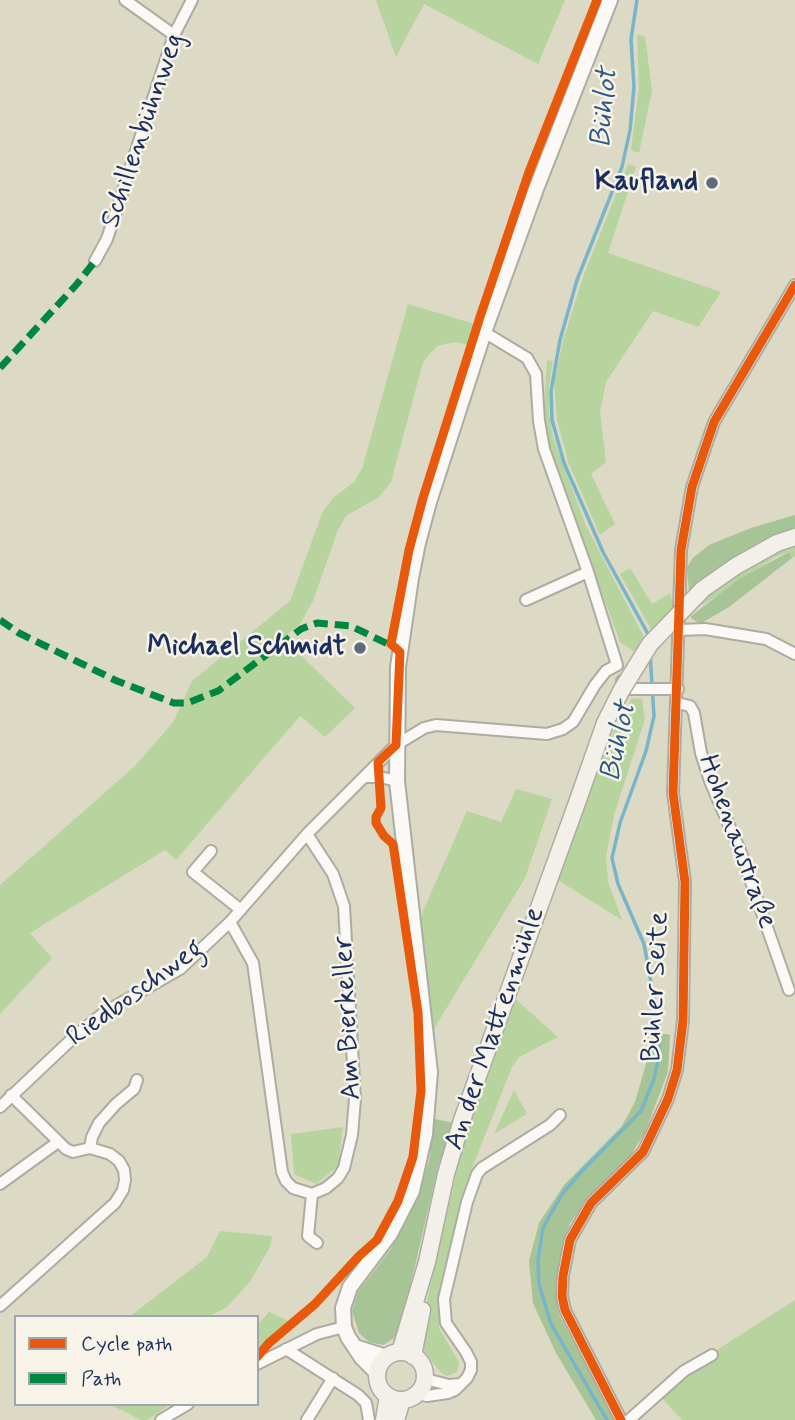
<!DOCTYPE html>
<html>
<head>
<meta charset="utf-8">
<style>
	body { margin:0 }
	#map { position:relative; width:795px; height:1420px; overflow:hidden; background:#dcd9c4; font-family:Mynerve,sans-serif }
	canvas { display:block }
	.legend { position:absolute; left:14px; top:1315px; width:245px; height:91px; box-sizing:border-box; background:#f7f3e8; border:2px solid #9fa5b1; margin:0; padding:9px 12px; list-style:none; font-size:21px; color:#1b2f5e }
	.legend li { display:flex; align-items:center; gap:14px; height:35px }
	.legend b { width:35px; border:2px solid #9fa5b1 }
</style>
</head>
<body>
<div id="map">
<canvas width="795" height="1420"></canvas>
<ul class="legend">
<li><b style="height:9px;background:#e8590c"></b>Cycle path</li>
<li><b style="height:9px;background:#00873e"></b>Path</li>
</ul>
</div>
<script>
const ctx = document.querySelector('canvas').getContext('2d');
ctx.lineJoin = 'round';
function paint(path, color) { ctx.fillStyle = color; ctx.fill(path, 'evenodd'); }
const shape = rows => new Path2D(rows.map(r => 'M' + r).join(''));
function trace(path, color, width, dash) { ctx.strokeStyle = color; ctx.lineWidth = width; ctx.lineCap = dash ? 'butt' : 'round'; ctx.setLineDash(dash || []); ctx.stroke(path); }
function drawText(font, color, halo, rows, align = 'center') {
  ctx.font = font + ' Mynerve,sans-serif'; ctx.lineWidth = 5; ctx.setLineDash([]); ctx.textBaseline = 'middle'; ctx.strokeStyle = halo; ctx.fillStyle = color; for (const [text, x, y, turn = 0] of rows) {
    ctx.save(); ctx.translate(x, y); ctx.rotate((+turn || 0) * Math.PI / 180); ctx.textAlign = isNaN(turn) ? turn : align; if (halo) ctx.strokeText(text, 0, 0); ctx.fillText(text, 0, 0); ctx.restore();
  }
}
paint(shape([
	[376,0,565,0,538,64,424,4,396,57],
	[637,35,645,36,652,91,639,153,631,150,639,87],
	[628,164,636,167,608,253,721,292,698,327,653,311,606,382,600,412,606,462,591,474,615,524,600,535,568,462,557,419,554,383,563,341,583,277],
	[408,304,475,324,469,345,455,342,437,346,423,362,391,482,379,497,346,516,338,530,313,601,300,624,283,638,355,708,325,737,300,716,176,860,165,850,30,933,52,958,0,1014,0,885,135,766,174,721,192,681,290,601,323,511,333,498,354,482,362,469],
	[547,360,553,361,549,386,549,412,553,437,586,526,645,639,635,652,620,642,558,474,549,443,544,407],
	[795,544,795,556,792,558,788,552,774,558,703,605,701,602,752,565],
	[630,568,652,604,670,593,674,607,652,631,620,574],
	[632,698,642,699,645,719,614,815,606,856,608,882,622,920,556,879,615,728],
	[516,789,552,799,525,878,434,1029,420,918,467,811,501,822],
	[514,998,558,1037,519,1057,512,1067,471,1171,439,1310,439,1328,459,1362,457,1372,447,1376,440,1372,423,1349,427,1300,462,1149],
	[514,1090,527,1114,494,1134],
	[343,1127,338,1166,316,1184,294,1174,291,1134],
	[220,1231,272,1236,270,1247,249,1283,227,1307,208,1317,129,1317,207,1257],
	[795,1300,795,1420,682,1420,661,1397,684,1371],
	[269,1312,291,1322,257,1351,257,1325],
	[109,1404,171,1404,147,1420,141,1420]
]), '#b7d49f');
paint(shape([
	[795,515,795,529,739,556,711,573,689,592,687,567,693,558,709,545,751,528],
	[789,552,792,558,729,607,700,624,690,617,739,579],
	[655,1032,670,1035,668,1072,645,1132,631,1155,584,1203,570,1223,560,1257,556,1293,558,1313,615,1420,596,1420,556,1353,533,1303,529,1261,539,1223,564,1185,622,1126,635,1102],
	[435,1119,454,1123,438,1167,400,1330,394,1338,383,1345,369,1342,359,1333,352,1311,358,1292,391,1249,420,1189,429,1161]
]), '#a6c495');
trace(shape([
	[637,0,631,39,634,87,630,130,622,167,577,280,560,340,551,391,552,420,564,463,603,552,648,634,649,639],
	[607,1420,551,1324,539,1284,538,1260,543,1228,550,1215,563,1193,582,1171,641,1111,654,1079,659,1056,659,1026,644,944,618,884,612,858,620,823,646,751,654,716,650,653]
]), '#79b5c9', 3.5);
const minor = shape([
	[125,0,174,35],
	[95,261,107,239,174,35,192,0],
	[526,600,588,572],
	[680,630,705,629,766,639,795,654],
	[622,681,628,689,678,689],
	[677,703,690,706,694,713,701,753,710,781,741,853,789,990],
	[364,777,380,777,397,781],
	[211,851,193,872,241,910],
	[230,922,253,963,282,1172,286,1181,293,1188,312,1194,326,1188,338,1178,344,1168,352,1135,355,1099,344,906,333,874,307,834],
	[0,1107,74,1037,105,1012,180,969,230,922,307,834,396,745,424,728,436,725,547,734,563,729,573,722,595,685,606,671,617,665,588,572,544,449,539,421,536,374,527,358,484,332],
	[90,1148,92,1137,99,1123,116,1104,134,1089,137,1080],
	[0,1184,58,1142],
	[312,1194,308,1236,317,1243],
	[0,1306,115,1203,123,1190,125,1180,124,1170,119,1161,110,1154,90,1148,73,1152,66,1149,11,1095],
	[286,1349,358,1395,366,1403,369,1420],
	[257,1364,317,1334,344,1327],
	[425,1379,449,1385,461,1384],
	[417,1394,427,1396,448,1393,455,1390,467,1378,471,1370,471,1362,466,1352,446,1323,444,1299,467,1202,477,1174,482,1168,550,1125,560,1115],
	[161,1420,188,1404],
	[307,1420,333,1378],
	[621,1420,565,1310,562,1296,563,1276,570,1240,591,1203,643,1152,668,1099,677,1070,683,1021,685,882,673,793,681,550,692,487,714,422,795,285],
	[629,1420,684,1371,712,1355]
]);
const tertiary = shape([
	[355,1347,386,1357],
	[377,1373,362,1358,348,1337,344,1327,343,1308,350,1287,390,1234,412,1191,425,1134,430,1072,397,781,398,667,411,578,418,543,429,502,484,332,536,189,610,0]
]);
const secondary = shape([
	[400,1352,427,1262,446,1174,462,1120,578,800],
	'377 1376a24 24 0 1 1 48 0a24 24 0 1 1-48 0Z',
	[413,1356,422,1310],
	[384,1420,388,1396],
	[396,1420,402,1400]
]);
trace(minor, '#acaca3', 14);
trace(tertiary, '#acaca3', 18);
trace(secondary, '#acaca3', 19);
trace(minor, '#faf9f6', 10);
trace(tertiary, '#faf9f6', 14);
trace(secondary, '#f3f0e9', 16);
const secondaryBridge = shape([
	[578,800,605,723,621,691,650,644,703,589,736,566,777,543,795,537]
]);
trace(secondaryBridge, '#acaca3', 19, []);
trace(secondaryBridge, '#f3f0e9', 16);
trace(shape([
	[0,368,77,284,95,261],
	[0,620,19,633,117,681,174,703,187,703,218,691,301,629,317,623,351,626,396,648]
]), '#00873e', 7, [14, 7]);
trace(shape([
	[257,1357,269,1343,315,1304,359,1256,377,1240,398,1201,413,1157,421,1091,418,1013,394,850,393,844,384,836,376,823,376,817,381,808,378,762,396,745,400,652,391,644,409,550,423,498,480,317,529,172,597,0],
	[621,1420,565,1310,562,1296,563,1276,570,1240,591,1203,643,1152,668,1099,677,1070,683,1021,685,882,673,793,681,550,692,487,714,422,795,285]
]), '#e8590c', 9);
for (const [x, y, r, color] of [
	[712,183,7,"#5f6a82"],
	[360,648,7,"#5f6a82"]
]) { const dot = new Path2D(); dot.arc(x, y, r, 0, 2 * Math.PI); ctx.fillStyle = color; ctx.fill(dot); trace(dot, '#f7f3e8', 2.5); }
drawText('28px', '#1b2f5e', '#f7f3e8', [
	["Schillenbühnweg",144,131,-71],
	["Hohenaustraße",736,842,70],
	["Bühler Seite",657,987,-87],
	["Riedboschweg",136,994,-36],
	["Am Bierkeller",349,1018,-93],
	["An der Mattenmühle",496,1029,-71]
]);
drawText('bold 28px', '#1b2f5e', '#f7f3e8', [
	["Kaufland",698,183],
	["Michael Schmidt",346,648]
], 'right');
drawText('italic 30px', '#2d5984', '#f7f3e8', [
	["Bühlot",606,108,-85],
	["Bühlot",620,742,-78]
]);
</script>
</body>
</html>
